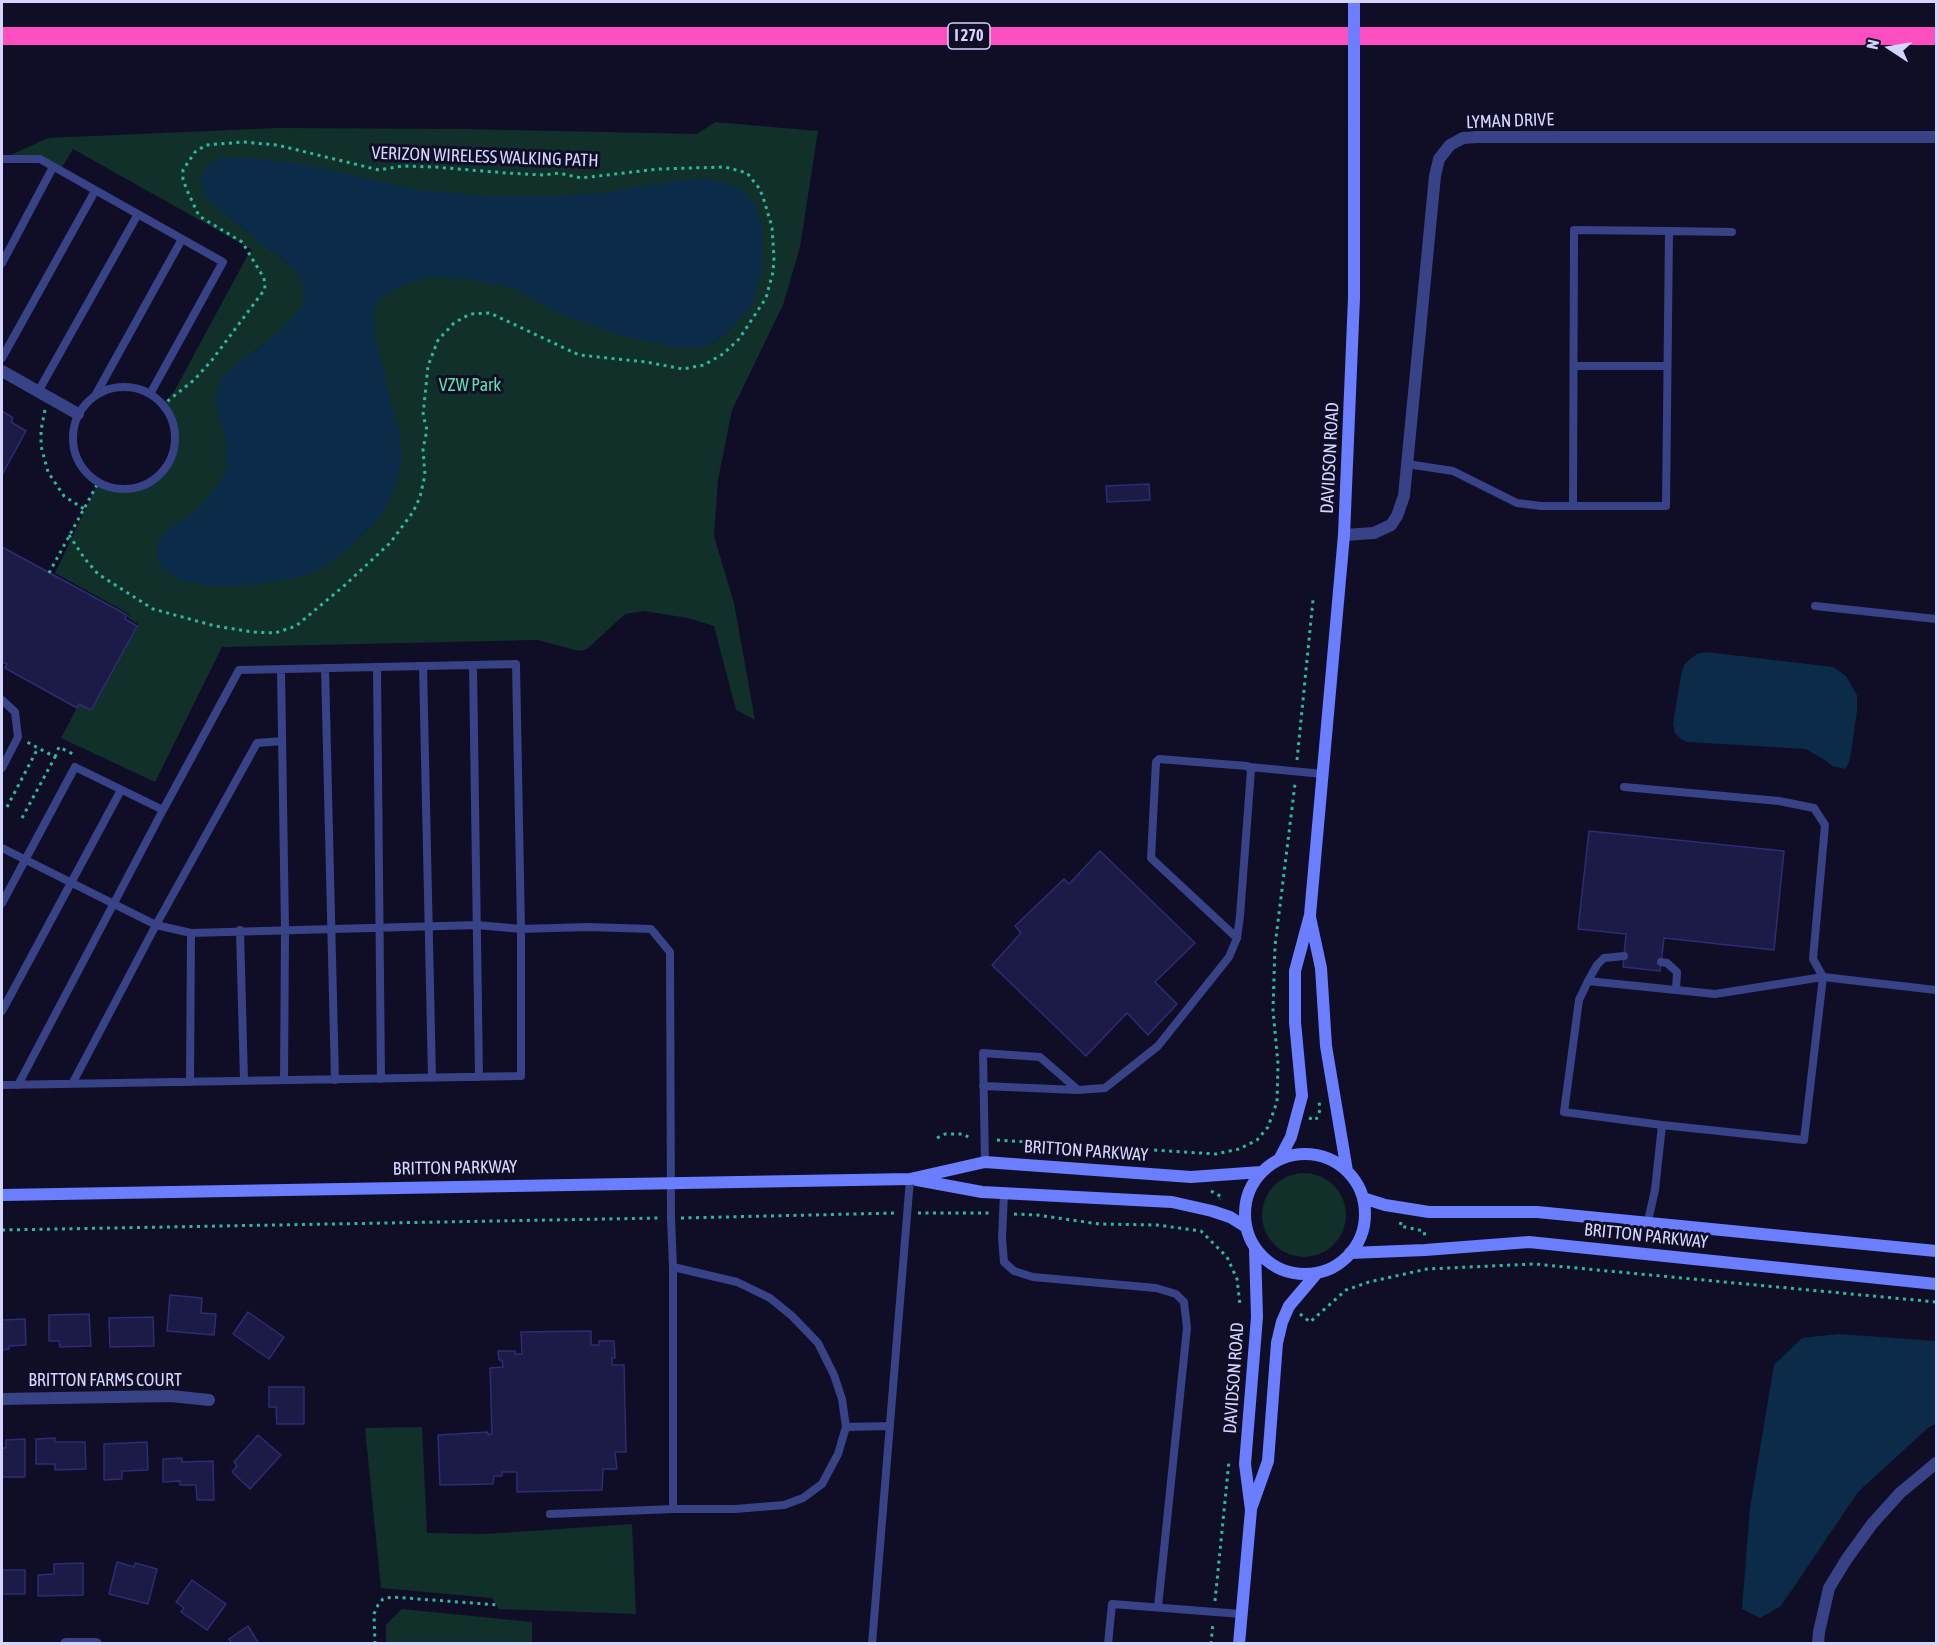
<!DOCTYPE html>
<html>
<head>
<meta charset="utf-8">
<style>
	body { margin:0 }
	#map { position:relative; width:1938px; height:1645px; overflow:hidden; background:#0f0e26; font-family:"Asap Condensed",sans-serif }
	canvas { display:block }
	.frame { position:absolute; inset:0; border:3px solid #d3d5ff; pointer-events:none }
	.north { position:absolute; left:1860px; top:18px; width:60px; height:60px; -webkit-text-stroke:4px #0f0e26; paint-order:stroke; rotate:282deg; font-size:16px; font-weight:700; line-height:24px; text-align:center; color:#d3d5ff }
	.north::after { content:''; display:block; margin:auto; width:21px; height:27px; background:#d3d5ff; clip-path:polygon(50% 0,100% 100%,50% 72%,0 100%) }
</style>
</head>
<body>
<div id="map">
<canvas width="1938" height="1645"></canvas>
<div class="frame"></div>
<div class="north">N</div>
</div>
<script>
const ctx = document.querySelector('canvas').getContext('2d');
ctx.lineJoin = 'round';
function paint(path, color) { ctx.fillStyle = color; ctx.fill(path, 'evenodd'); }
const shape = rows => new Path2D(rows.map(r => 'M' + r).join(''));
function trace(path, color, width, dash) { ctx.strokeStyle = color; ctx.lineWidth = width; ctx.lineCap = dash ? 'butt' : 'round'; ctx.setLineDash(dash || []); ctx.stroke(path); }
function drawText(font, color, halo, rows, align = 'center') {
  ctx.font = font + ' "Asap Condensed",sans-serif'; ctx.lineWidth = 6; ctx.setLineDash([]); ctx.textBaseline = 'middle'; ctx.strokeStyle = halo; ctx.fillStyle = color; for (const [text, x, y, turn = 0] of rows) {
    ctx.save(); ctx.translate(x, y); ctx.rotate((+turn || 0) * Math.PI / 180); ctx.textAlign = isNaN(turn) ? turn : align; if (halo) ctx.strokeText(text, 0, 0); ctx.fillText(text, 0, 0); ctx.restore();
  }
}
paint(shape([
	[715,122,818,131,800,247,783,305,732,410,718,480,714,536,734,603,755,720,736,710,714,626,688,618,644,611,625,614,587,649,579,651,538,640,222,647,155,782,61,738,79,704,91,710,138,624,128,618,129,614,55,573,98,483,117,490,146,486,167,467,176,446,176,432,172,418,164,404,175,390,251,249,73,149,60,171,40,159,2,159,48,138,277,128,464,129,697,134],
	'1262 1215a42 42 0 1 1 84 0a42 42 0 1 1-84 0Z',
	[422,1427,427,1533,487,1534,632,1524,636,1614,499,1609,492,1598,381,1588,365,1428],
	[402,1609,532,1622,532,1643,386,1643,386,1625]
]), '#11302a');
paint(shape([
	[242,157,308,165,420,190,488,196,557,196,606,193,672,181,702,178,723,182,744,191,755,206,761,221,763,238,762,270,751,307,729,332,707,347,672,347,622,336,561,314,515,289,470,279,428,277,397,288,379,299,373,311,375,332,386,384,399,430,402,461,395,489,381,516,356,542,328,565,298,578,236,587,207,586,179,580,162,567,156,553,159,540,168,530,199,509,226,473,227,444,216,406,216,391,222,377,241,360,282,330,302,307,304,287,296,271,215,206,204,194,201,176,210,163,222,158],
	[1706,652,1833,667,1846,676,1857,695,1857,711,1850,759,1846,769,1832,766,1825,760,1806,749,1688,742,1682,740,1675,733,1673,724,1681,675,1684,665,1690,659,1697,654],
	[1839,1334,1936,1341,1936,1424,1929,1427,1858,1492,1781,1606,1760,1618,1742,1609,1750,1508,1774,1365,1802,1338]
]), '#0b2b48');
const building = shape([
	[2,411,13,418,11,422,26,431,2,475,2,411],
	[1149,484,1150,500,1107,502,1106,486,1149,484],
	[2,547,127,615,125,619,137,626,91,710,79,704,77,708,5,668,7,664,2,662,2,547],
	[1589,831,1784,851,1774,950,1664,938,1660,971,1623,967,1626,934,1578,929,1589,831],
	[1100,851,1195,943,1155,982,1177,1004,1148,1035,1127,1013,1086,1056,992,965,1021,933,1015,926,1064,879,1069,884,1100,851],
	[170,1295,202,1298,201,1313,216,1314,214,1335,167,1331,170,1295],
	[248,1312,284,1337,269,1359,233,1334,248,1312],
	[89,1314,91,1346,60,1347,59,1341,49,1341,49,1315,89,1314],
	[153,1317,154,1346,110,1347,109,1318,153,1317],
	[25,1319,26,1345,9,1346,9,1349,2,1350,2,1320,25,1319],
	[591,1331,591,1345,599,1345,599,1341,614,1341,615,1358,612,1358,612,1365,624,1365,626,1452,615,1452,617,1469,603,1469,602,1490,517,1492,517,1472,502,1472,502,1476,494,1476,493,1484,440,1485,438,1435,488,1432,488,1435,492,1434,490,1368,503,1367,502,1360,499,1360,498,1351,515,1351,515,1354,522,1354,521,1332,591,1331],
	[269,1387,304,1387,304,1424,277,1424,276,1407,269,1407,269,1387],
	[258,1435,281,1455,250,1489,232,1472,237,1466,234,1462,258,1435],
	[55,1438,55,1442,85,1442,86,1469,55,1470,55,1464,36,1464,36,1439,55,1438],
	[25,1439,25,1477,2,1477,2,1448,6,1448,6,1440,25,1439],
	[147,1442,148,1470,122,1471,122,1479,104,1480,104,1444,147,1442],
	[182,1458,182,1462,213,1461,214,1500,197,1500,196,1485,180,1485,180,1481,163,1482,163,1459,182,1458],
	[117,1562,134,1567,135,1563,157,1569,148,1604,109,1594,117,1562],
	[83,1563,83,1595,38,1596,38,1575,54,1574,54,1564,83,1563],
	[2,1570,25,1570,25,1594,2,1594,2,1570],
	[192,1580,226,1604,207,1630,181,1612,184,1608,176,1602,192,1580],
	[248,1626,259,1644,232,1644,229,1639,248,1626]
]);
paint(building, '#1c1a47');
trace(building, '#2e2c74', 1.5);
trace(shape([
	[45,410,41,430,41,446,48,472,64,496,84,509],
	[69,535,85,559,98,574,153,609,215,626,253,632,275,633,296,626,345,585,390,543,413,512,420,497,425,475,423,449,427,430,423,415,428,366,438,340,454,323,470,314,490,313,579,355,646,362,683,369,704,365,723,354,739,339,766,298,773,272,774,258,772,227,763,197,759,188,747,173,725,167,658,169,581,178,559,173,544,175,506,173,434,167,402,166,379,170,277,145,243,142,206,145,195,152,183,170,183,179,186,188,199,216,242,242,264,278,265,289,212,360,194,380,164,404],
	[49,573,98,483],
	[55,757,59,747,73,754,73,756],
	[1297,760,1313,600],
	[7,807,38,748],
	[22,818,55,757,27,742],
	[1309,1118,1316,1120,1320,1110,1319,1101],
	[937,1138,945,1134,963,1134,972,1139],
	[997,1140,1216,1154,1239,1149,1257,1140,1268,1127,1277,1102,1278,1064,1273,1010,1275,946,1295,784],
	[1211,1191,1222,1197,1220,1199],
	[918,1213,993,1213],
	[1014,1214,1037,1215,1099,1224,1157,1225,1201,1231,1227,1257,1237,1279,1240,1305],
	[681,1218,897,1213],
	[1401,1222,1400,1226,1424,1231,1425,1237],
	[2,1230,660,1218],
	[1300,1314,1310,1322,1346,1290,1369,1282,1427,1269,1534,1264,1936,1302],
	[1215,1601,1229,1461],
	[375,1644,374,1614,378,1605,383,1599,392,1597,499,1605],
	[1211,1644,1213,1622]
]), '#2cba9b', 3, [3, 4.5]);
trace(shape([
	[2,159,40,159,223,262,150,394],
	[1669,231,1732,232],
	[2,263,53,167],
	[2,358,95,191],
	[1574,366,1667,366],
	'73 438a51 51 0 1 1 102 0a51 51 0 1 1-102 0Z',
	[39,390,138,214],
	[96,394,182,239],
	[1407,464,1453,471,1517,503,1541,506,1666,506,1669,231,1574,230,1573,506],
	[1815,606,1936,619],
	[473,665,479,1077],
	[423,666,432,1078],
	[377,667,381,1079],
	[325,668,335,1080],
	[281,669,285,930,284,1080],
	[2,700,15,712,18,737,2,768],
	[1250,767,1323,774],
	[1624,787,1779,801,1814,808,1825,825,1813,959,1823,977,1804,1140,1662,1125,1655,1190,1648,1221],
	[2,848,156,925,191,933,477,925,521,929,521,1076,2,1085],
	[2,903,75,767,163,810,239,670,516,664,521,929,587,927,651,929,670,952,671,1218,673,1267,673,1509],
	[240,930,244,1081],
	[1661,962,1667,963,1677,972,1676,990],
	[1588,981,1597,965,1604,958,1624,956],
	[2,1011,121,790],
	[190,1082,191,933],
	[72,1084,156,925,257,743,282,741],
	[18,1085,163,810],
	[983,1086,1078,1090],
	[1662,1125,1564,1112,1579,1000,1588,981,1715,994,1823,977,1936,990],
	[985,1162,983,1053,1040,1057,1078,1090,1105,1088,1158,1046,1229,957,1237,938,1240,916,1251,770,1247,766,1159,759,1156,762,1151,858,1237,938],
	[1004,1194,1002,1238,1004,1262,1014,1271,1033,1277,1156,1288,1176,1294,1184,1302,1187,1328,1158,1607],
	[673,1267,737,1282,770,1298,792,1316,818,1343,834,1375,842,1399,846,1427],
	[550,1514,673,1509,735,1509,784,1505,803,1498,822,1484,838,1454,846,1427,890,1426],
	[872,1644,910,1179],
	[1108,1644,1112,1604,1241,1614]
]), '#384286', 8);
trace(shape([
	[2,371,78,414],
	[1344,535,1374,533,1391,525,1397,516,1404,496,1435,176,1439,159,1450,145,1463,138,1477,137,1936,137],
	[2,1399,171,1396,209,1400],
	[66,1644,96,1644],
	[1818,1644,1819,1632,1829,1588,1846,1560,1872,1524,1900,1493,1936,1463]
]), '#384286', 12);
trace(shape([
	[1310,917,1321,968,1326,1046,1347,1171],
	'1245 1214a60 60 0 1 1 120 0a60 60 0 1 1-120 0Z',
	[1280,1158,1291,1137,1302,1096,1295,1022,1295,971,1310,915,1344,535,1354,298,1354,123],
	[917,1180,982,1192,1172,1202,1212,1211,1230,1217,1246,1227],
	[2,1195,910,1179,985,1162,1191,1177,1261,1172],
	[1363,1198,1385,1205,1429,1212,1537,1212,1936,1251],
	[1350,1253,1425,1250,1529,1242,1936,1284],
	[1252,1506,1268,1461,1277,1343,1282,1322,1289,1306,1317,1273],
	[1239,1644,1251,1510,1245,1464,1257,1317,1255,1249]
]), '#6a7eff', 12);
trace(shape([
	[2,36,1936,36]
]), '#ff4ebf', 18);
trace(shape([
	[1354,2,1354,123]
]), '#6a7eff', 12);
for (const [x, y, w] of [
	[969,36,42]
]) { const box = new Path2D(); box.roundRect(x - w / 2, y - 13, w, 26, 4.5); ctx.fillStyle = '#0f0e26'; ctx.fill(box); trace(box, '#d3d5ff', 1.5); }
drawText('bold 16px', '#d3d5ff', null, [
	["I 270",969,36]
]);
drawText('18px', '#d3d5ff', '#0f0e26', [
	["LYMAN DRIVE",1510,121,-2],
	["VERIZON WIRELESS WALKING PATH",485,157,2],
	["DAVIDSON ROAD",1330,458,-87],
	["BRITTON PARKWAY",1086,1151,4],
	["BRITTON PARKWAY",455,1168,-1],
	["BRITTON PARKWAY",1646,1236,6],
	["DAVIDSON ROAD",1234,1378,-86],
	["BRITTON FARMS COURT",105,1380]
]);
drawText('18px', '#5ce2ab', '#0f0e26', [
	["VZW Park",470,385]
]);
</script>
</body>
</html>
